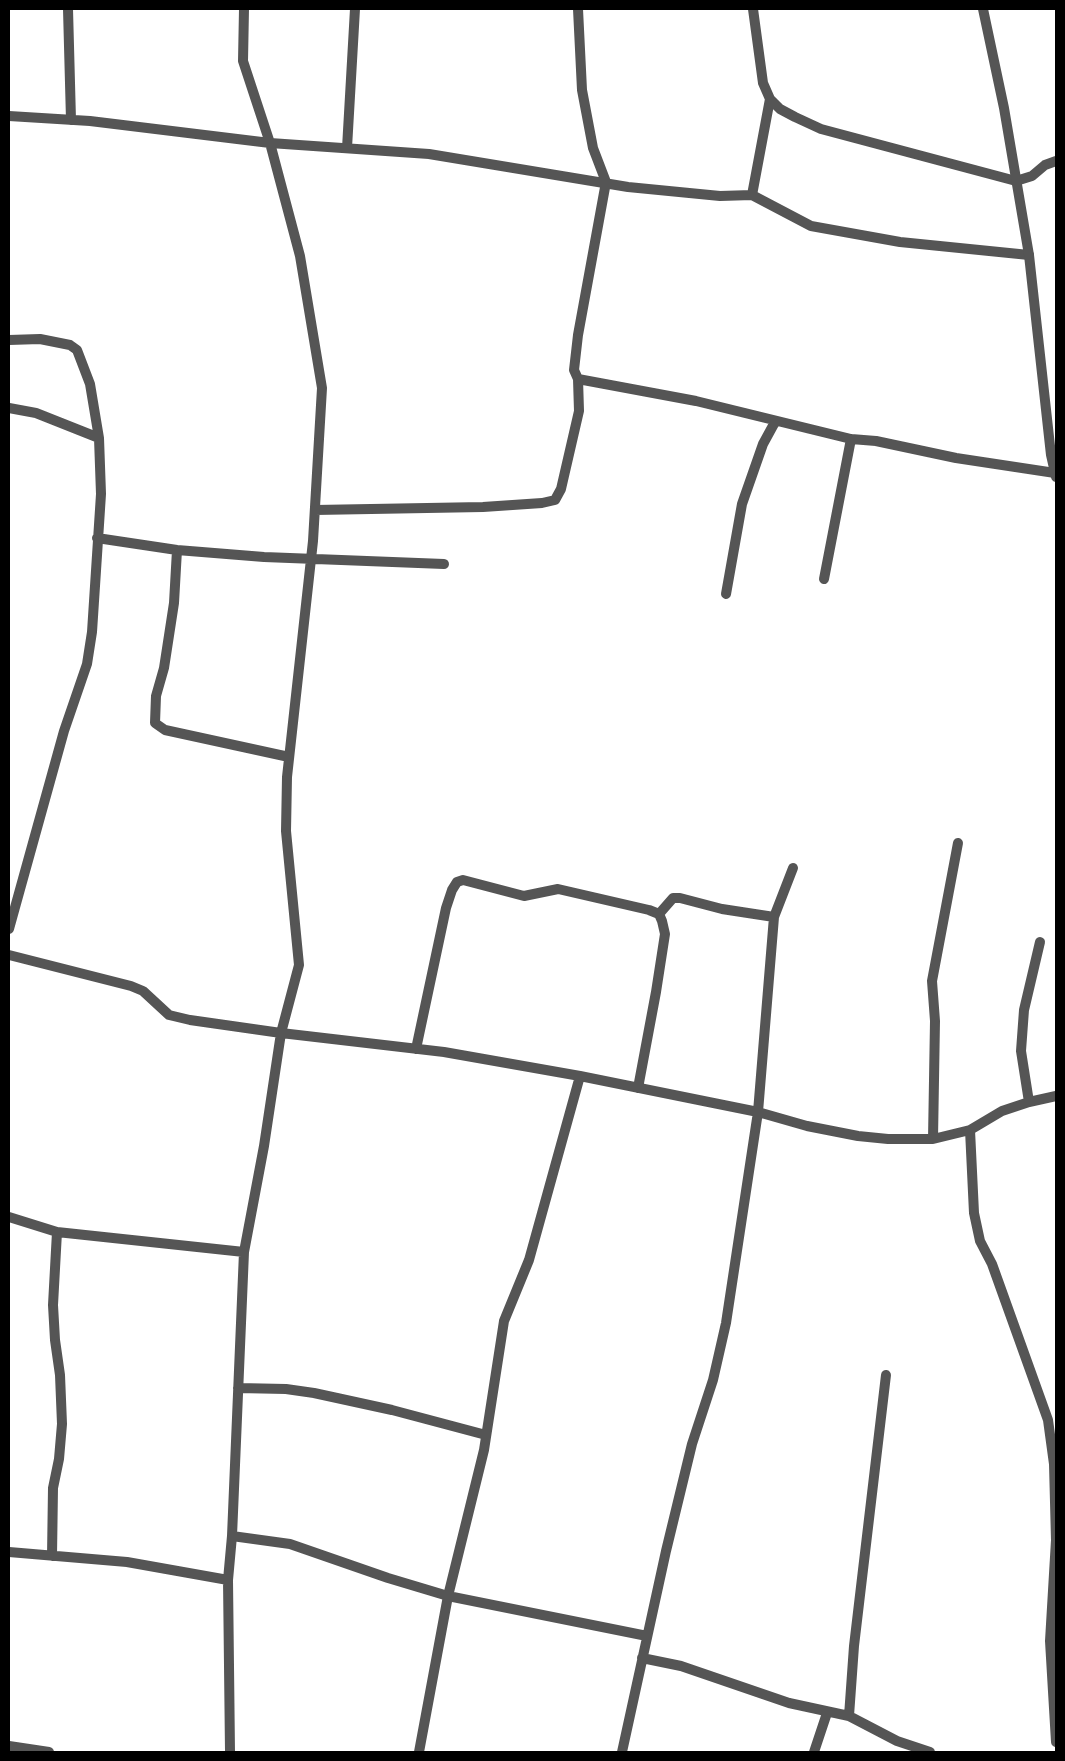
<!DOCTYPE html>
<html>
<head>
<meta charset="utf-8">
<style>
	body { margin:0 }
	#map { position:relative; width:1065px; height:1761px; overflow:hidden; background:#fff; font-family:Figtree,sans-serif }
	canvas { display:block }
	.frame { position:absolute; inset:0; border:10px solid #000; pointer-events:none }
</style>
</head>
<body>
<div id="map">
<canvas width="1065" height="1761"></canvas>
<div class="frame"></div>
</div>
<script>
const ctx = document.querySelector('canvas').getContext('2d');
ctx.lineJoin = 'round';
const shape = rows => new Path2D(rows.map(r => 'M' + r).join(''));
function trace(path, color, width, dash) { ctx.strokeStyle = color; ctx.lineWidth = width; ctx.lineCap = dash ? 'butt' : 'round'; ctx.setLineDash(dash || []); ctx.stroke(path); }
trace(shape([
	[68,9,71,120],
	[753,9,763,83,770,99,780,109,795,117,821,129,1016,181,1032,176,1045,165,1056,161],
	[9,116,90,121,270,143,429,154,628,187,720,196,752,195,811,226,900,242,1029,255],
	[347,148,355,9],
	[752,195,770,99],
	[9,340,40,339,70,345,77,350,90,384,99,438,101,494,92,632,87,664,64,731,9,929],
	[578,379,696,401,851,439,876,441,956,458,1055,473],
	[9,408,36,413,99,438],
	[315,510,483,507,542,503,555,500,561,489,579,411,578,379,574,370,578,335,606,182,593,148,582,90,578,9],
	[97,538,177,550,264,557,444,564],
	[177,550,174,603,164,668,156,696,155,723,165,730,289,757],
	[824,579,851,439],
	[726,594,742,504,763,444,775,422],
	[659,914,673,898,680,898,722,909,774,917],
	[9,955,131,986,143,991,169,1015,190,1020,281,1033,444,1052,580,1076,758,1112,807,1126,858,1136,888,1139,933,1139,970,1130,1002,1111,1029,1102,1056,1096],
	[416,1049,446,908,452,890,457,882,463,880,524,896,558,889,649,910,659,914,662,921,665,934,656,992,638,1088],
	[1029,1102,1021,1051,1024,1010,1040,942],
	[970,1130,974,1213,980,1241,992,1264,1048,1420,1054,1464,1056,1540,1050,1641,1056,1742],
	[933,1139,935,1021,932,981,958,843],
	[9,1217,57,1232,244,1252],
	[238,1388,286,1389,314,1393,392,1410,486,1435],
	[232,1536,290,1544,388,1578,448,1596,647,1636],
	[9,1552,127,1562,228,1580],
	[52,1556,53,1488,59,1459,62,1424,60,1375,55,1340,53,1305,57,1232],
	[642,1658,681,1666,789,1703,849,1716,897,1741,930,1752],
	[849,1716,854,1646,886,1375],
	[9,1746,49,1752],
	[230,1752,228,1580,232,1536,244,1252,264,1146,281,1033,299,965,286,831,287,777,313,541,322,388,300,256,270,143,243,61,244,9],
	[419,1752,448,1596,484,1450,504,1321,529,1260,580,1076],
	[622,1752,666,1551,692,1444,713,1380,726,1323,758,1112,774,917,793,868],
	[814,1752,827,1713]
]), '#555', 10);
trace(shape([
	[983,9,1004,108,1029,255,1051,455,1056,477]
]), '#555', 10);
</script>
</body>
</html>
